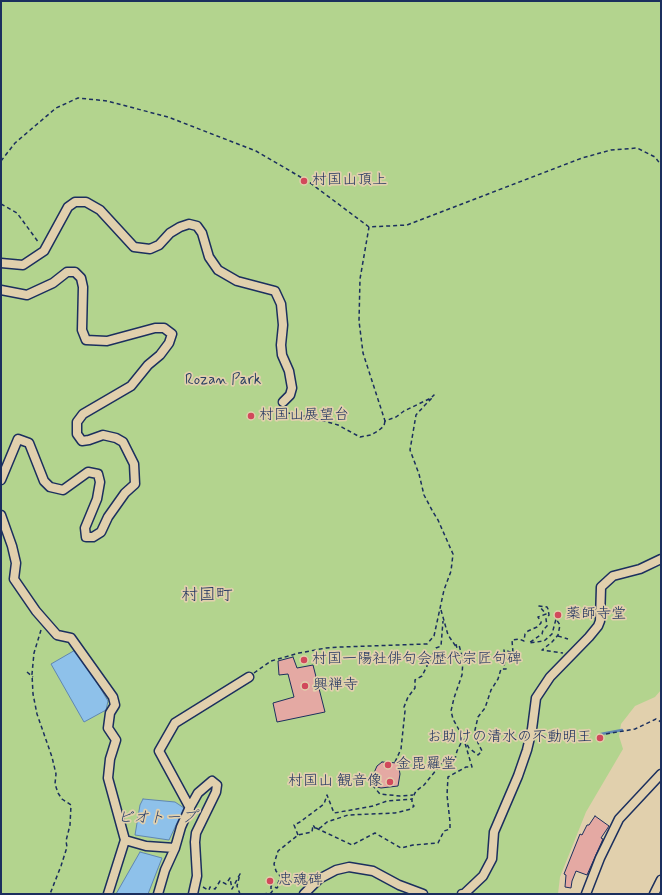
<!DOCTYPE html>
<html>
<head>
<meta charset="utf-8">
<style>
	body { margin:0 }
	#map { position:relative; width:662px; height:895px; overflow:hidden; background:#e1d0ad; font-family:Mynerve,sans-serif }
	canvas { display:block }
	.frame { position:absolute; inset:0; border:2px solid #1b2f5e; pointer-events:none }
</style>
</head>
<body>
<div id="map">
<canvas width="662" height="895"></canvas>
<div class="frame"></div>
</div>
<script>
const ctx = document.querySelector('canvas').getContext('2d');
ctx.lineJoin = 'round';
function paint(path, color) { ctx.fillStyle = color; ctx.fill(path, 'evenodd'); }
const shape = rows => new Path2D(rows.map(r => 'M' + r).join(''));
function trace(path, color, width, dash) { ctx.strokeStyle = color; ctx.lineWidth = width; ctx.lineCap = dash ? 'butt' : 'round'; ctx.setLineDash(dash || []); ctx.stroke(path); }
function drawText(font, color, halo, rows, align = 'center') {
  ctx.font = font + ' Mynerve,"Klee One",sans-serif'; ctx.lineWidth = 3.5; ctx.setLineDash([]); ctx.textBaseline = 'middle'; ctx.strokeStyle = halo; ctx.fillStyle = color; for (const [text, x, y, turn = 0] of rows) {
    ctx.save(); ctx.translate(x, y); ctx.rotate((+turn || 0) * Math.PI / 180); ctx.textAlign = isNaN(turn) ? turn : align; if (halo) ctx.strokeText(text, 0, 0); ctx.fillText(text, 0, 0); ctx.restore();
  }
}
paint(shape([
	[1,1,661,1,661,690,655,697,635,706,621,724,619,736,623,749,586,812,560,877,558,894,1,894]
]), '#b3d48e');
const water = shape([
	[77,649,108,701,106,710,84,722,51,664,77,649],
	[143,799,175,802,184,808,169,840,135,835,140,805,143,799],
	[140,852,162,858,148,894,116,894,140,852]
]);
paint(water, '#8ec1ea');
trace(water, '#6087b2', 1);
trace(shape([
	[601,734,622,730]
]), '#6087b2', 2.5);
const building = shape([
	[293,657,297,668,313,665,325,712,277,722,273,703,294,697,288,674,279,675,278,661,293,657],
	[382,762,398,763,400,774,398,786,381,788,377,787,373,783,373,775,377,766,382,762],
	[595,816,609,826,601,838,603,839,587,875,576,871,572,881,571,888,565,887,566,875,564,874,580,834,582,835,587,825,589,825,595,816]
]);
paint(building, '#e4a9a3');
trace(building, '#1b2f5e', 1);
const street = shape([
	[1,263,23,265,44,251,68,207,75,202,86,202,100,210,134,247,150,249,159,245,170,233,180,227,189,224,197,226,202,233,209,257,218,270,237,281,275,291,281,304,283,325,281,345,282,355,289,371,292,388,290,395,283,402],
	[1,290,27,295,53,283,67,272,75,272,81,278,83,287,82,330,86,340,107,341,155,328,164,328,172,334,169,343,160,355,148,365,131,386,83,414,77,422,77,434,82,441,89,440,103,435,116,438,123,442,134,464,135,484,125,493,108,517,101,532,93,537,86,537,85,528,97,499,100,482,98,474,88,472,63,490,50,487,44,481,29,443,18,439,1,480],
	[1,515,12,546,16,563,14,579,36,611,57,635,71,638,113,697,115,705,110,713,108,728,116,740,110,759,108,778,125,840,108,894],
	[190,808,159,751,175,723,249,677],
	[125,840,146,846,175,848],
	[158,894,165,870,175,848,181,827,189,809,198,793,212,781,217,785,216,792,196,833,195,842,197,876,193,894],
	[304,894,319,879,336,870,349,867,373,871,399,885,423,894],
	[462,894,464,894,483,876,492,859,494,832,518,776,527,750,532,729,536,698,550,677,589,637,598,626,600,621,601,587,613,576,640,569,661,559],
	[586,894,600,858,619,819,661,774],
	[654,894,661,880]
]);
trace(street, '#1b2f5e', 11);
trace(shape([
	[1,161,15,143,56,108,78,98,107,101,168,117,256,151,309,182,369,227,407,225,582,158,611,150,637,148,655,157,661,165],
	[1,204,17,213,39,243],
	[282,409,283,411,288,413,314,418,338,425,360,437,371,435,378,431,384,426,385,421],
	[441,610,448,635,457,648,456,645,459,645,463,660,462,675,454,698,451,711,453,719,469,748,478,755,482,751,478,743,475,730,478,717,485,708,491,690,498,679,501,669,506,669,504,664,507,659,505,658,504,650,513,653,512,640,519,639,524,641,525,634,528,631,537,627,541,623,541,622,538,617,546,614,539,606,547,607,548,609,549,615,546,619,547,626,543,630,542,634,529,643,544,641,552,634,556,619,560,625,558,635,552,642,542,650,563,653],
	[41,630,34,653,32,674,33,694,37,714,52,757,56,774,55,784,58,793,62,799,71,805,70,825,66,841,67,847,61,866,50,894],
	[558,636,568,639],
	[27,672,33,677],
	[254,673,271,661,299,653,326,648,341,647,427,644,434,636,444,590,451,571,453,554,438,520,433,512,424,495,419,474,410,450,416,415,425,405,431,399,434,395,431,398,404,411,396,417,385,421,363,353,359,321,360,279,369,227],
	[606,734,635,729,656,719,661,722],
	[395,762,401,749,405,711,404,707,408,697,415,688,415,680,422,676,436,648,441,646,443,621],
	[375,785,374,787,380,794,400,796,413,795],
	[316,828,352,845,375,833,401,848,413,845,438,843,444,831,450,829,450,822,447,795,448,777,466,767,472,767,465,743],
	[298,835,294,825,300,822,324,804,327,795,334,813,373,806,387,801,412,799],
	[203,887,208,890,209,890,210,887,215,889,220,881,226,884,230,878,232,889,240,874,237,886,240,894],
	[253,894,259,894],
	[263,894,271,893,273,890,271,889,271,886,277,888,279,885,278,883,281,877,276,871,274,864,278,851,298,835,312,832,313,825,315,828,320,828,327,822,348,815,395,813,411,809,414,806,412,804,412,799,416,791,424,785,442,763,455,759,457,751,462,741,462,734]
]), '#1b2f5e', 1.5, [4, 3]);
trace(street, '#e1d0ad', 8);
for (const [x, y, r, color] of [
	[304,181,4,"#d1495b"],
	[251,416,4,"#d1495b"],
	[558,615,4,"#d1495b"],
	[304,660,4,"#d1495b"],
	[305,686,4,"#d1495b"],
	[600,738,4,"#d1495b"],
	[388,765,4,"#d1495b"],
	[390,782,4,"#d1495b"],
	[270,881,4,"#d1495b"]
]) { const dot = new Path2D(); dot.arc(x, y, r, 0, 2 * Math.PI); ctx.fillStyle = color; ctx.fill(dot); trace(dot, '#e1d0ad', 1.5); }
drawText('15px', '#1b2f5e', '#e1d0ad', [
	["村国山頂上",312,181],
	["村国山展望台",259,416],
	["薬師寺堂",566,615],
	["村国一陽社俳句会歴代宗匠句碑",312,660],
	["興禅寺",313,686],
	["お助けの清水の不動明王",592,738,"right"],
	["金毘羅堂",396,765],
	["村国山 観音像",382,782,"right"],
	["忠魂碑",278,881]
], 'left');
drawText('15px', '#2a4063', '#e1d0ad', [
	["Rozan Park",223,381]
]);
drawText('italic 16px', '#263e6c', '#e1d0ad', [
	["ビオトープ",157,819]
]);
drawText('17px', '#1b2f5e', '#e1d0ad', [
	["村国町",207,596]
]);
</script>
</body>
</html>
